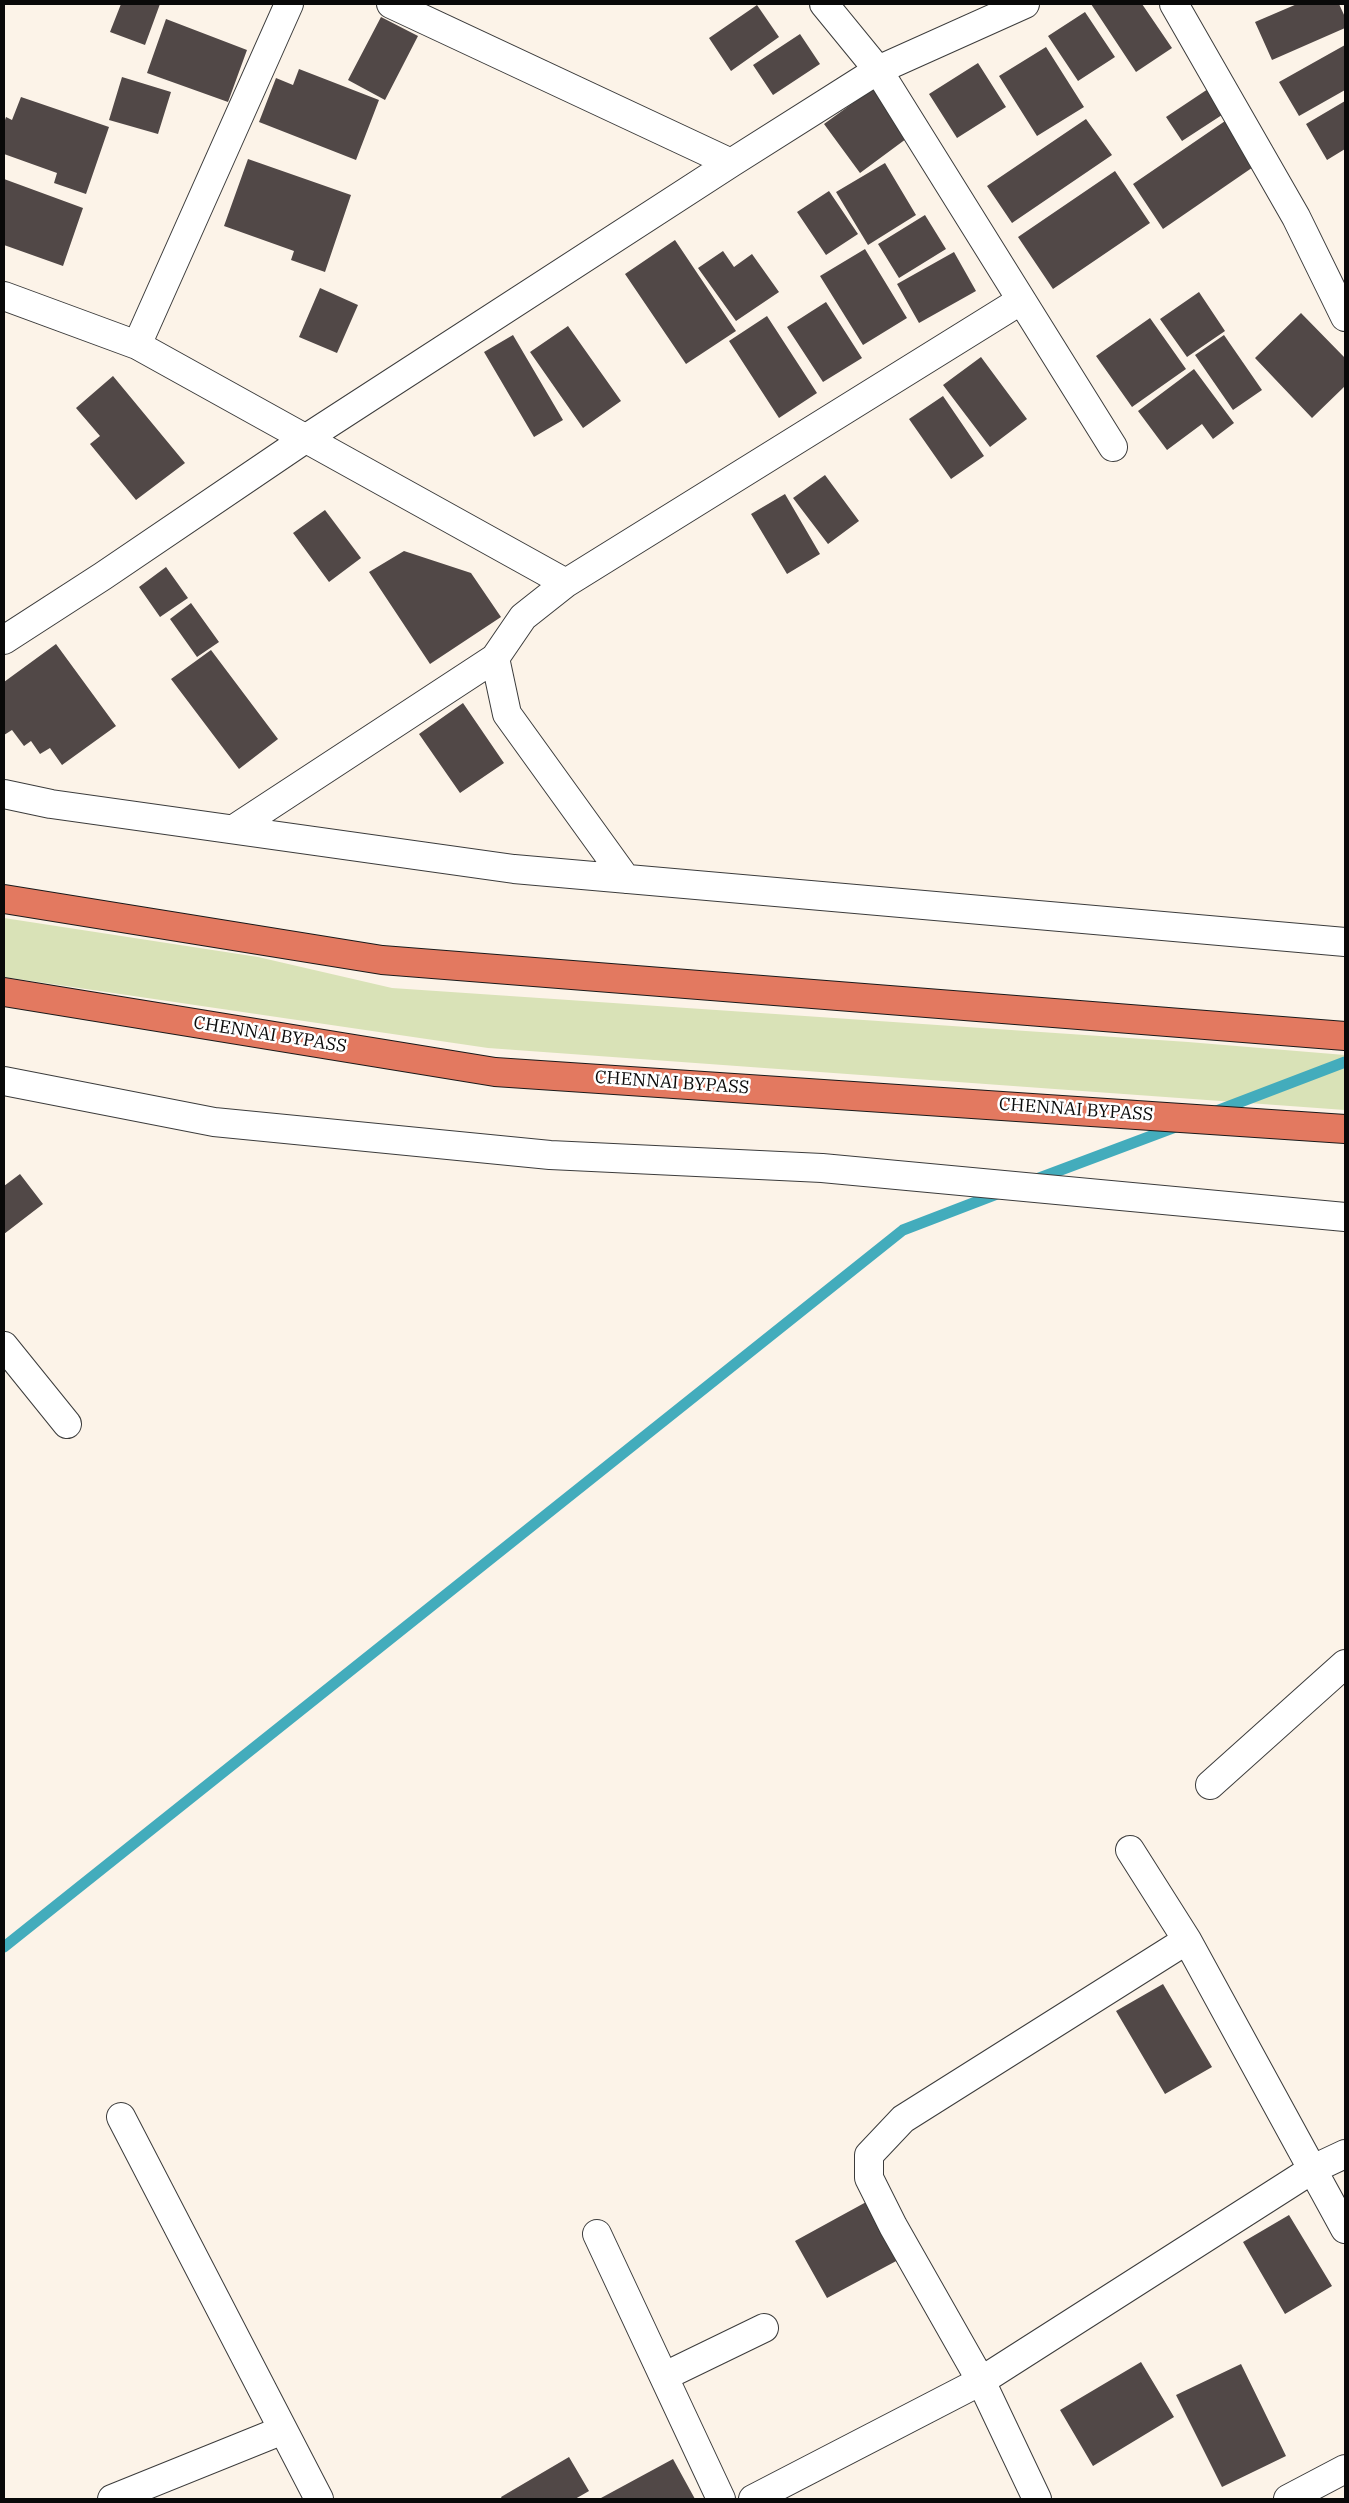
<!DOCTYPE html>
<html>
<head>
<meta charset="utf-8">
<style>
	body { margin:0 }
	#map { position:relative; width:1349px; height:2503px; overflow:hidden; background:#fcf3e8; font-family:"IBM Plex Serif",serif }
	canvas { display:block }
	.frame { position:absolute; inset:0; border:5px solid #090909; pointer-events:none }
</style>
</head>
<body>
<div id="map">
<canvas width="1349" height="2503"></canvas>
<div class="frame"></div>
</div>
<script>
const ctx = document.querySelector('canvas').getContext('2d');
ctx.lineJoin = 'round';
function paint(path, color) { ctx.fillStyle = color; ctx.fill(path, 'evenodd'); }
const shape = rows => new Path2D(rows.map(r => 'M' + r).join(''));
function trace(path, color, width, dash) { ctx.strokeStyle = color; ctx.lineWidth = width; ctx.lineCap = dash ? 'butt' : 'round'; ctx.setLineDash(dash || []); ctx.stroke(path); }
function drawText(font, color, halo, rows, align = 'center') {
  ctx.font = font + ' "IBM Plex Serif",serif'; ctx.lineWidth = 5; ctx.setLineDash([]); ctx.textBaseline = 'middle'; ctx.strokeStyle = halo; ctx.fillStyle = color; for (const [text, x, y, turn = 0] of rows) {
    ctx.save(); ctx.translate(x, y); ctx.rotate((+turn || 0) * Math.PI / 180); ctx.textAlign = isNaN(turn) ? turn : align; if (halo) ctx.strokeText(text, 0, 0); ctx.fillText(text, 0, 0); ctx.restore();
  }
}
paint(shape([
	[4,918,258,957,392,988,1188,1042,1345,1055,1345,1110,488,1048,4,977]
]), '#d9e2b7');
trace(shape([
	[1214,1112,1345,1062],
	[1034,1180,1178,1126],
	[4,1947,903,1230,1002,1192]
]), '#43acbc', 11);
paint(shape([
	[121,4,160,4,145,45,110,32],
	[1091,4,1142,4,1172,48,1136,72],
	[1297,4,1339,4,1345,17,1345,28,1272,60,1255,22],
	[757,5,779,37,731,71,709,38],
	[1085,12,1115,57,1078,81,1048,36],
	[381,17,418,36,385,100,348,80],
	[166,19,247,50,228,102,147,73],
	[800,34,820,64,773,95,753,65],
	[1345,45,1345,90,1299,116,1279,82],
	[1046,47,1084,107,1037,136,999,76],
	[978,63,1006,107,957,138,929,94],
	[299,69,379,100,356,160,259,122,276,78,293,85],
	[122,77,171,92,158,134,109,120],
	[875,87,910,136,860,173,824,124],
	[1208,89,1225,113,1182,141,1166,117],
	[21,97,109,127,86,194,54,183,57,173,4,154,4,123,6,117,12,120],
	[1345,101,1345,149,1327,160,1306,124],
	[1086,119,1112,155,1012,223,987,186],
	[1228,119,1259,163,1163,229,1133,184],
	[248,159,351,195,325,272,291,260,294,251,224,226],
	[885,163,916,215,868,245,836,192],
	[1115,171,1150,223,1053,289,1018,237],
	[4,179,83,208,63,266,4,245],
	[829,191,858,234,826,255,797,212],
	[925,215,946,249,899,278,878,244],
	[675,240,736,331,686,364,625,274],
	[865,249,907,318,863,345,820,276],
	[723,251,734,267,752,254,779,292,736,321,698,268],
	[954,252,976,291,919,323,897,284],
	[320,288,358,305,337,353,299,337],
	[1199,292,1225,331,1187,357,1160,319],
	[826,302,862,358,823,382,787,327],
	[1301,313,1345,358,1345,386,1312,418,1255,358],
	[767,316,817,393,779,418,729,341],
	[1150,318,1186,369,1132,407,1096,356],
	[568,326,621,401,583,428,530,352],
	[513,335,563,420,534,437,484,352],
	[1224,335,1262,390,1233,410,1195,355],
	[981,357,1027,419,990,447,943,385],
	[1194,369,1234,423,1213,439,1202,424,1167,450,1138,411],
	[113,376,185,463,136,500,90,444,100,436,76,408],
	[943,396,984,456,951,479,909,419],
	[825,475,859,521,828,544,793,498],
	[785,494,820,554,787,574,751,514],
	[325,510,361,558,329,582,293,533],
	[404,551,471,573,501,617,430,664,369,572],
	[166,567,188,598,160,617,139,587],
	[191,603,219,642,197,657,170,619],
	[56,644,116,726,62,765,50,748,40,754,31,741,24,746,12,730,4,735,4,682],
	[211,650,278,739,239,769,171,679],
	[463,703,504,763,460,793,419,734],
	[20,1174,43,1204,4,1234,4,1186],
	[1163,1984,1212,2067,1165,2094,1116,2011],
	[868,2201,900,2259,827,2298,795,2241],
	[1289,2215,1332,2286,1285,2314,1243,2242],
	[1141,2362,1174,2417,1093,2466,1060,2410],
	[1241,2364,1286,2456,1222,2487,1176,2395],
	[569,2457,589,2491,575,2499,502,2499,501,2497],
	[673,2459,695,2499,602,2499,601,2498]
]), '#514847');
const minor = shape([
	[391,4,731,163],
	[824,4,878,70,1113,447],
	[1174,4,1296,217,1345,317],
	[4,296,137,345,566,583],
	[137,345,289,4],
	[4,640,103,576,305,439,731,163,878,70,1025,4],
	[4,794,51,804,514,869,1345,942],
	[234,829,495,658],
	[626,879,507,714,495,658,523,617,566,583,1020,301],
	[4,1081,214,1122,550,1155,822,1168,1345,1217],
	[4,1346,67,1424],
	[1210,1785,1345,1664],
	[1130,1850,1187,1940,1345,2229],
	[121,2117,319,2499],
	[597,2234,721,2499],
	[665,2376,764,2328],
	[112,2499,283,2430],
	[753,2499,981,2381,1313,2169,1345,2154],
	[1037,2499,981,2381,893,2226,869,2178,869,2155,903,2119,1187,1940],
	[1288,2499,1345,2469]
]);
const highway = shape([
	[4,899,382,960,1345,1036],
	[4,992,495,1072,1345,1129]
]);
trace(minor, '#3c3c3c', 30);
trace(highway, '#1a1a1a', 30);
trace(minor, '#fff', 28);
trace(highway, '#e37960', 28);
drawText('18px', '#090909', '#fff', [
	["CHENNAI BYPASS",270,1035,9],
	["CHENNAI BYPASS",672,1083,4],
	["CHENNAI BYPASS",1076,1110,4]
]);
</script>
</body>
</html>
